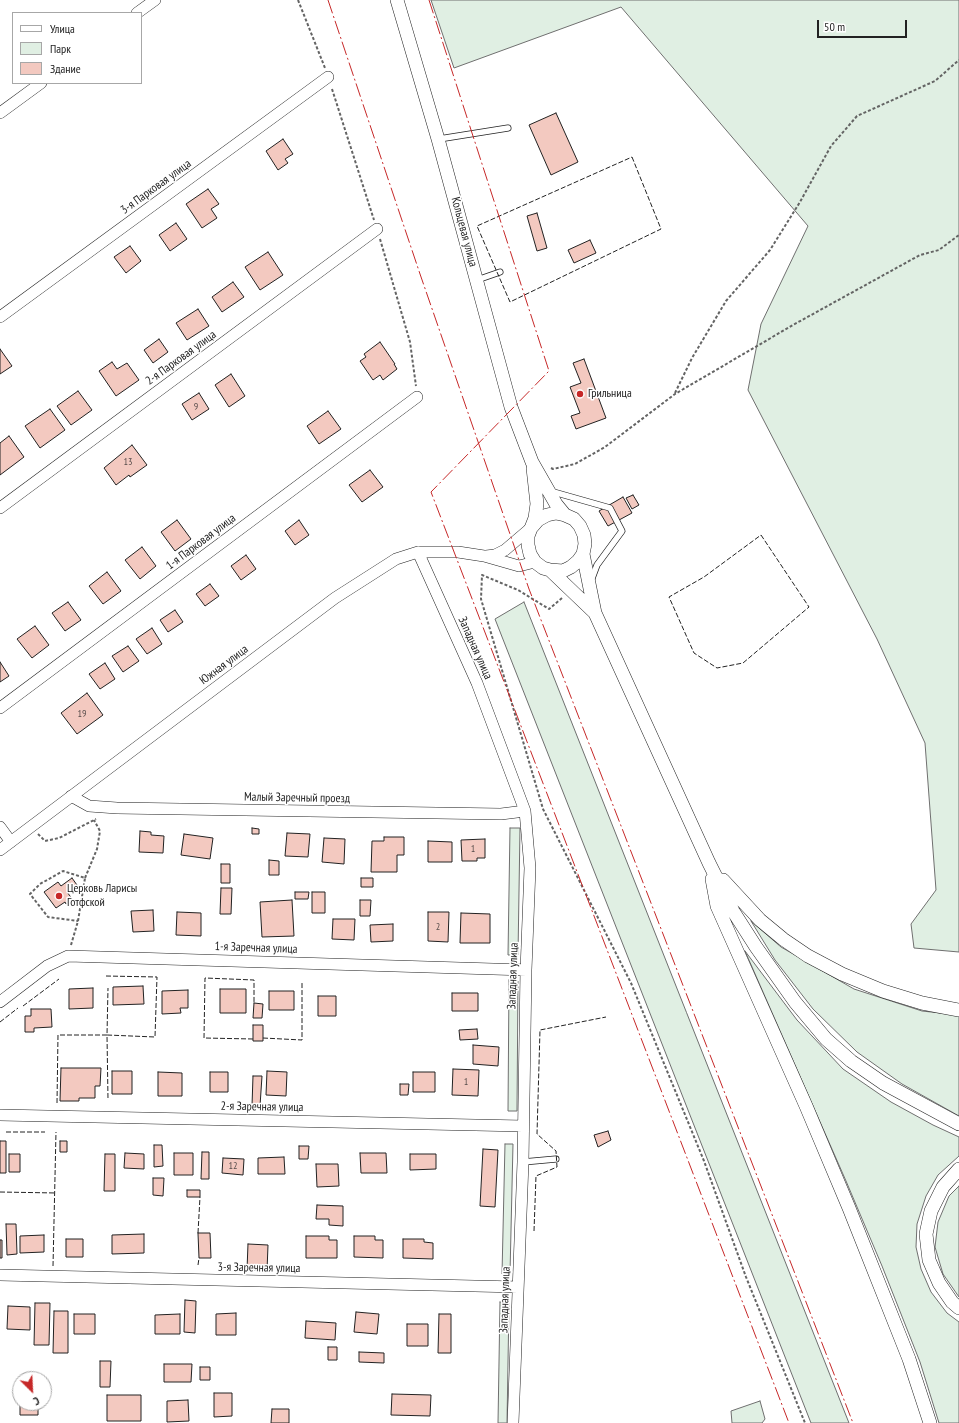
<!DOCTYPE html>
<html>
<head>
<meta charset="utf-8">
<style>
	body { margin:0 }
	#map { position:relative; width:959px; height:1423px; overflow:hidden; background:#fff; font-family:"PT Sans Narrow",sans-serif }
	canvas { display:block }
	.legend { position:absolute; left:12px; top:12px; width:130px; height:72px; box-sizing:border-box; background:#fff; border:1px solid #a7a7a7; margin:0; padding:5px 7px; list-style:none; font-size:12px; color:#222 }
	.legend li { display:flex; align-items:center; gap:8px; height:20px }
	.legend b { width:20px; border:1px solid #a7a7a7 }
	.north { position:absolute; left:12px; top:1371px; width:40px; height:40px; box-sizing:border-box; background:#fff; border:1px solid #a7a7a7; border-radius:50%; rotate:156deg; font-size:11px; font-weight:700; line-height:16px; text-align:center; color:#222 }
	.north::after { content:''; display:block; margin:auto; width:14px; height:18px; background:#c62828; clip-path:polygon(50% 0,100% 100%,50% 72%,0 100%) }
	.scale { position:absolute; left:817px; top:20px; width:90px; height:18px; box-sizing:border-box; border:2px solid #222; border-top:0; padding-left:5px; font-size:12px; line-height:14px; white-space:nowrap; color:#222; -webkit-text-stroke:3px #fff; paint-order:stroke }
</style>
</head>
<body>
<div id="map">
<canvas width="959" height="1423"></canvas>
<ul class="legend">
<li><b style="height:5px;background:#fff"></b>Улица</li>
<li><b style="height:11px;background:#e0efe3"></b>Парк</li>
<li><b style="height:11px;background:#f3c9c0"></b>Здание</li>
</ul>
<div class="north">С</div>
<div class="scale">50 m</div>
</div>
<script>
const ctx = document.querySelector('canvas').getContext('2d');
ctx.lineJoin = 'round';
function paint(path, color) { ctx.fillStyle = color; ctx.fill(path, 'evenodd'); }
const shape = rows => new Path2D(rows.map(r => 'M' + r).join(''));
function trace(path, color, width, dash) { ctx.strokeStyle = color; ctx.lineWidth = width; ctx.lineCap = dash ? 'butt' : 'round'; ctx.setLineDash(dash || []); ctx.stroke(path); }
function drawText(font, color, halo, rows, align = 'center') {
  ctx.font = font + ' "PT Sans Narrow",sans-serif'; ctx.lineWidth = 3; ctx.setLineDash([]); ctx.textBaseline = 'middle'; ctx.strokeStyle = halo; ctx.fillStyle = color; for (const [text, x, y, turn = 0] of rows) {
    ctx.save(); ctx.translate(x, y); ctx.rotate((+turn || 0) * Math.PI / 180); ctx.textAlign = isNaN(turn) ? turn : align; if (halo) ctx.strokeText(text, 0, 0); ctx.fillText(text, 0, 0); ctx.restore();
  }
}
const green = shape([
	[431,0,959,0,959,952,914,948,911,924,936,890,925,743,877,639,748,390,761,324,808,226,621,7,454,68,431,0],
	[524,602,849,1423,811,1423,495,619,524,602],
	[510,828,520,828,518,955,508,955,510,828],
	[751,921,781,947,854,989,922,1011,959,1015,959,1116,902,1084,857,1052,813,1009,775,960,751,921],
	[745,951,797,1020,843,1069,891,1102,933,1125,959,1137,959,1156,938,1175,926,1196,917,1224,916,1247,921,1269,931,1292,947,1313,959,1322,959,1423,939,1423,920,1362,882,1266,846,1181,745,951],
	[509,980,518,981,517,1111,508,1111,509,980],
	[505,1144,513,1144,510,1274,502,1274,505,1144],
	[959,1186,959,1297,943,1274,935,1247,938,1222,949,1196,959,1186],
	[500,1302,509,1303,507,1423,498,1423,500,1302],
	[760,1401,765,1419,762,1423,732,1423,731,1411,760,1401]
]);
paint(green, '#e0efe3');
trace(green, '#6f6f6f', 1);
const building = shape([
	[556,113,578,162,551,175,529,125,556,113],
	[283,139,293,154,285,159,288,163,278,170,266,151,283,139],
	[208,189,219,204,211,209,217,218,202,228,186,204,208,189],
	[537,213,547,248,537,251,527,216,537,213],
	[176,223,187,239,170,251,159,235,176,223],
	[590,240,596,253,574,263,568,250,590,240],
	[130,246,141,261,126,273,114,257,130,246],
	[268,252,283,275,260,290,245,267,268,252],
	[233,282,244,297,222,312,212,297,233,282],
	[198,309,209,326,187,340,176,323,198,309],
	[159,339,168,352,153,363,144,350,159,339],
	[380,342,395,364,394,364,397,369,383,380,380,375,373,380,360,361,366,357,364,354,380,342],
	[0,349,12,366,0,374,0,349],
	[584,359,606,418,576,429,571,416,580,413,570,387,581,383,573,363,584,359],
	[112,362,117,369,127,363,139,380,116,396,99,371,112,362],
	[231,374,245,396,229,407,215,385,231,374],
	[78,391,92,410,71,425,57,406,78,391],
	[199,393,209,409,192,420,182,404,199,393],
	[50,409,65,430,40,448,25,426,50,409],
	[328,411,341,429,319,444,307,426,328,411],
	[9,436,24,457,0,475,0,443,9,436],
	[132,445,147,465,130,477,129,475,116,485,104,468,132,445],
	[370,470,383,487,362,502,349,485,370,470],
	[633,495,639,505,632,509,626,498,633,495],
	[623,497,632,513,608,526,599,511,623,497],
	[177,520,191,539,175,551,161,532,177,520],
	[299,520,309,535,295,545,285,531,299,520],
	[142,547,156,566,140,579,125,560,142,547],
	[246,555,256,569,241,580,231,566,246,555],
	[107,572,121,591,103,604,89,586,107,572],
	[210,584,219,596,205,606,196,594,210,584],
	[68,602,81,620,65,631,52,613,68,602],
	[175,610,183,622,168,632,160,620,175,610],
	[35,626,49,645,32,658,17,639,35,626],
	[152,628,162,644,147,654,136,639,152,628],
	[128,646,139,661,123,672,112,656,128,646],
	[0,662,9,676,0,682,0,662],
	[105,663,115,679,100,689,89,674,105,663],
	[87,693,103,715,77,734,61,713,87,693],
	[252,828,259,829,259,834,252,834,252,828],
	[140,831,151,832,151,835,164,836,163,853,139,852,140,831],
	[287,833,310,834,308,857,285,856,287,833],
	[184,834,213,838,210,859,181,855,184,834],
	[384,837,404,837,404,855,397,855,397,872,371,872,372,841,384,841,384,837],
	[324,838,345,839,344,864,322,862,324,838],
	[485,839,485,858,477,858,477,861,462,861,461,840,485,839],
	[428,841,452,842,452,862,428,862,428,841],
	[269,860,279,861,279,875,269,875,269,860],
	[221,864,230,864,230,883,221,883,221,864],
	[72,878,77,885,67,892,73,900,66,904,65,902,56,908,44,892,58,882,61,886,72,878],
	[361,878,373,878,373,887,361,887,361,878],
	[221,888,232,888,231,914,220,914,221,888],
	[295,892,309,892,308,899,295,899,295,892],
	[312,892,325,892,325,913,312,913,312,892],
	[292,900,294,936,262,937,260,902,292,900],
	[360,900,371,900,370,916,360,916,360,900],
	[153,910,154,931,133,932,131,911,153,910],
	[177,912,201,913,201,936,176,935,177,912],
	[428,912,449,912,448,942,428,941,428,912],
	[461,913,490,914,490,943,460,943,461,913],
	[333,919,355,919,354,940,332,939,333,919],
	[393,924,393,941,371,942,370,925,393,924],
	[143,986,144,1004,113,1005,113,987,143,986],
	[93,988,93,1008,69,1009,69,989,93,988],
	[220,989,246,989,246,1013,220,1013,220,989],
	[188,990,188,1008,180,1008,181,1013,162,1014,162,991,188,990],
	[269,991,294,991,294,1010,269,1010,269,991],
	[452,993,478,993,478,1011,452,1011,452,993],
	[318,996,336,996,336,1016,318,1016,318,996],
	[254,1003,263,1004,262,1018,253,1018,254,1003],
	[31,1009,51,1009,52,1027,34,1028,34,1032,25,1032,25,1016,31,1016,31,1009],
	[253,1025,263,1025,263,1041,253,1041,253,1025],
	[477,1029,478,1039,460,1040,459,1030,477,1029],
	[473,1045,499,1047,498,1066,473,1064,473,1045],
	[61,1068,101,1068,100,1086,95,1086,95,1098,79,1098,79,1101,60,1101,61,1068],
	[453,1069,479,1070,478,1096,452,1095,453,1069],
	[112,1071,132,1071,132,1094,112,1094,112,1071],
	[267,1071,287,1072,286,1096,266,1095,267,1071],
	[158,1072,182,1073,182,1096,158,1096,158,1072],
	[210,1072,228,1072,228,1092,210,1092,210,1072],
	[413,1072,435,1072,435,1092,413,1092,413,1072],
	[253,1076,262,1076,260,1106,252,1106,253,1076],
	[400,1084,409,1084,408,1095,400,1095,400,1084],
	[608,1131,611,1140,598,1147,594,1135,608,1131],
	[0,1141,6,1141,6,1173,0,1173,0,1141],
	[60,1141,67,1141,67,1152,60,1152,60,1141],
	[154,1145,162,1145,163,1166,154,1167,154,1145],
	[299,1146,309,1146,308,1159,299,1159,299,1146],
	[483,1149,498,1150,495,1207,480,1206,483,1149],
	[202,1152,209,1152,209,1179,201,1179,202,1152],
	[125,1153,144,1154,144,1169,124,1168,125,1153],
	[174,1153,193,1153,193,1175,174,1175,174,1153],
	[360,1153,386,1153,387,1173,361,1173,360,1153],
	[9,1154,20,1154,20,1172,9,1172,9,1154],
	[105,1154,115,1154,115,1191,104,1191,105,1154],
	[410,1154,436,1154,436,1169,410,1170,410,1154],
	[284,1157,285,1174,258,1174,258,1158,284,1157],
	[223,1158,244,1159,243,1175,222,1173,223,1158],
	[316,1164,338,1164,339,1186,317,1187,316,1164],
	[153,1178,164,1178,163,1196,153,1195,153,1178],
	[187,1190,200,1190,200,1197,187,1197,187,1190],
	[317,1205,343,1206,343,1226,329,1225,329,1219,316,1219,317,1205],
	[6,1224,16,1224,17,1254,7,1255,6,1224],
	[198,1233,210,1233,211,1258,199,1258,198,1233],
	[144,1234,144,1253,112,1254,112,1235,144,1234],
	[44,1235,44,1252,20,1253,20,1236,44,1235],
	[306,1236,329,1236,329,1240,337,1240,337,1258,306,1258,306,1236],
	[354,1236,375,1236,375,1240,383,1240,383,1258,354,1257,354,1236],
	[66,1239,83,1239,83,1257,66,1257,66,1239],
	[403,1239,424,1239,424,1242,433,1243,433,1259,403,1258,403,1239],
	[0,1240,2,1240,2,1258,0,1258,0,1240],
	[248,1244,268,1245,267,1271,247,1270,248,1244],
	[185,1300,196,1301,195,1333,184,1332,185,1300],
	[35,1303,50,1303,49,1345,34,1345,35,1303],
	[8,1306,30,1307,30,1330,7,1329,8,1306],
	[54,1311,68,1311,68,1353,53,1353,54,1311],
	[356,1312,379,1314,377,1334,354,1332,356,1312],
	[236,1313,236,1335,216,1335,216,1314,236,1313],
	[74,1314,95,1314,95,1334,74,1334,74,1314],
	[180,1314,180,1334,155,1334,155,1315,180,1314],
	[439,1314,451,1314,451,1353,438,1353,439,1314],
	[306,1321,336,1323,335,1340,305,1338,306,1321],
	[407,1324,428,1324,428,1346,407,1346,407,1324],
	[328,1347,337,1347,337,1360,328,1360,328,1347],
	[359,1352,384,1353,384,1363,359,1362,359,1352],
	[100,1361,111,1361,110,1387,100,1387,100,1361],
	[164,1364,192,1364,191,1382,164,1382,164,1364],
	[200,1367,210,1367,210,1380,200,1380,200,1367],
	[214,1393,232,1393,232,1416,214,1417,214,1393],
	[392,1394,431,1395,430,1416,391,1415,392,1394],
	[107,1395,141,1395,141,1421,107,1421,107,1395],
	[188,1400,189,1421,167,1422,167,1401,188,1400],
	[20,1403,38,1403,38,1415,20,1415,20,1403],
	[272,1409,289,1409,289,1423,271,1423,272,1409]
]);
paint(building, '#f3c9c0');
trace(building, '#222', 1);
const service = shape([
	[439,139,508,128],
	[477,280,500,272],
	[550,491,610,508,622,531,597,565,591,581],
	[523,1162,556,1159]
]);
const minor = shape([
	[137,13,155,0],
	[0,113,41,83],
	[0,317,328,77],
	[0,508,377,229],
	[418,552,477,683,525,811,530,868,526,970,523,1162,513,1423],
	[486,556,495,555,505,550,532,527],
	[0,708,417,397],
	[71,796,89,806,117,808,501,814,525,811],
	[0,827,11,842],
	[0,850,335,598,396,559,418,552,458,552,484,556,519,566,535,562],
	[0,1002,47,966,68,956,526,970],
	[0,1115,523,1126],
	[0,1275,518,1287]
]);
const tertiary = shape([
	[397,0,438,139,511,407,532,462,556,504,565,515],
	[532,527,538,520,547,515,556,513,565,515,574,519,580,526,584,535,585,544,583,554,578,561,571,567,563,571,550,570,543,568,535,562,530,554,528,545,528,536,535,518,537,504,533,468],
	[583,554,595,613,709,863,733,911,756,947,795,1002,826,1039,851,1061,883,1083,959,1124],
	[550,570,595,613],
	[712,879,717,906,806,1106,849,1208,909,1359,930,1423],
	[723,880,760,920,783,939,808,956,842,974,883,991,922,1003,959,1010],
	[959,1169,943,1187,931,1211,926,1234,929,1260,939,1283,952,1302,959,1308]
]);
trace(service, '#222', 7);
trace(minor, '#222', 12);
trace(tertiary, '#222', 14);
trace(shape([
	[298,0,325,68],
	[332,89,374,220],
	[380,239,410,342,416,386],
	[675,393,692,358,726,301,770,250,800,202,831,146,857,116,935,81,959,60],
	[551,468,553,469,575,464,605,447,675,394,793,325,920,255,939,250,959,235],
	[562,598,549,609,518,590,482,575,481,599,543,809,631,983,704,1161,746,1277,805,1423],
	[38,834,45,841,59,838,96,819],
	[85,878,97,849,100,831,94,820],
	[71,945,78,921,85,878,63,871,40,884,30,894,48,917,78,921]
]), '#646464', 2, [3, 2]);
trace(service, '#fff', 5.5);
trace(minor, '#fff', 11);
trace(tertiary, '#fff', 13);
trace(shape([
	[632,157,661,229,510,302,477,226,632,157],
	[761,535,809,607,743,663,717,668,694,653,669,597,704,577,761,535],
	[106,976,157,977,155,1037,107,1035,108,988],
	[23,1006,59,979],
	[0,1022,18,1008],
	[263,1038,302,1040,302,983],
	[253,1039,204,1038,205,978,254,980,254,1003],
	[57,1103,58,1035,107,1035,108,1100],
	[6,1132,45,1132],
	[0,1192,56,1193],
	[534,1231,536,1176,557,1167,556,1151,537,1134,540,1030,606,1017],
	[198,1233,200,1197],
	[198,1265,199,1258],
	[53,1266,56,1132]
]), '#222', 1, [5, 2]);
trace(shape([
	[328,0,420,274,529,589,853,1423],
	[429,0,549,371,431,492,789,1423]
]), '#c62828', 1, [14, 3, 2, 3]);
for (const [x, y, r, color] of [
	[580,394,4,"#c62828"],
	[59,896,4,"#c62828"]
]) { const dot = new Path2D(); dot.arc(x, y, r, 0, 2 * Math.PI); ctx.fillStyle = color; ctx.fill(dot); trace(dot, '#fff', 1.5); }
drawText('10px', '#564c4a', null, [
	["9",196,407],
	["13",128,462],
	["19",82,714],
	["1",473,849],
	["2",438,927],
	["1",466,1082],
	["12",233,1166]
]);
drawText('12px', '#222', '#fff', [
	["3-я Парковая улица",156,187,-36],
	["Кольцевая улица",464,232,75],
	["2-я Парковая улица",181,358,-36],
	["1-я Парковая улица",201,542,-37],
	["Западная улица",475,648,66],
	["Южная улица",224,665,-37],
	["Малый Заречный проезд",297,798,1],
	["1-я Заречная улица",256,948,2],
	["Западная улица",513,976,-88],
	["2-я Заречная улица",262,1107,1],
	["3-я Заречная улица",259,1268,1],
	["Западная улица",505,1300,-88]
]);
drawText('12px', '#222', '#fff', [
	["Грильница",588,394],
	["Церковь Ларисы",67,889],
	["Готфской",67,903]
], 'left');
</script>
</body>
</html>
